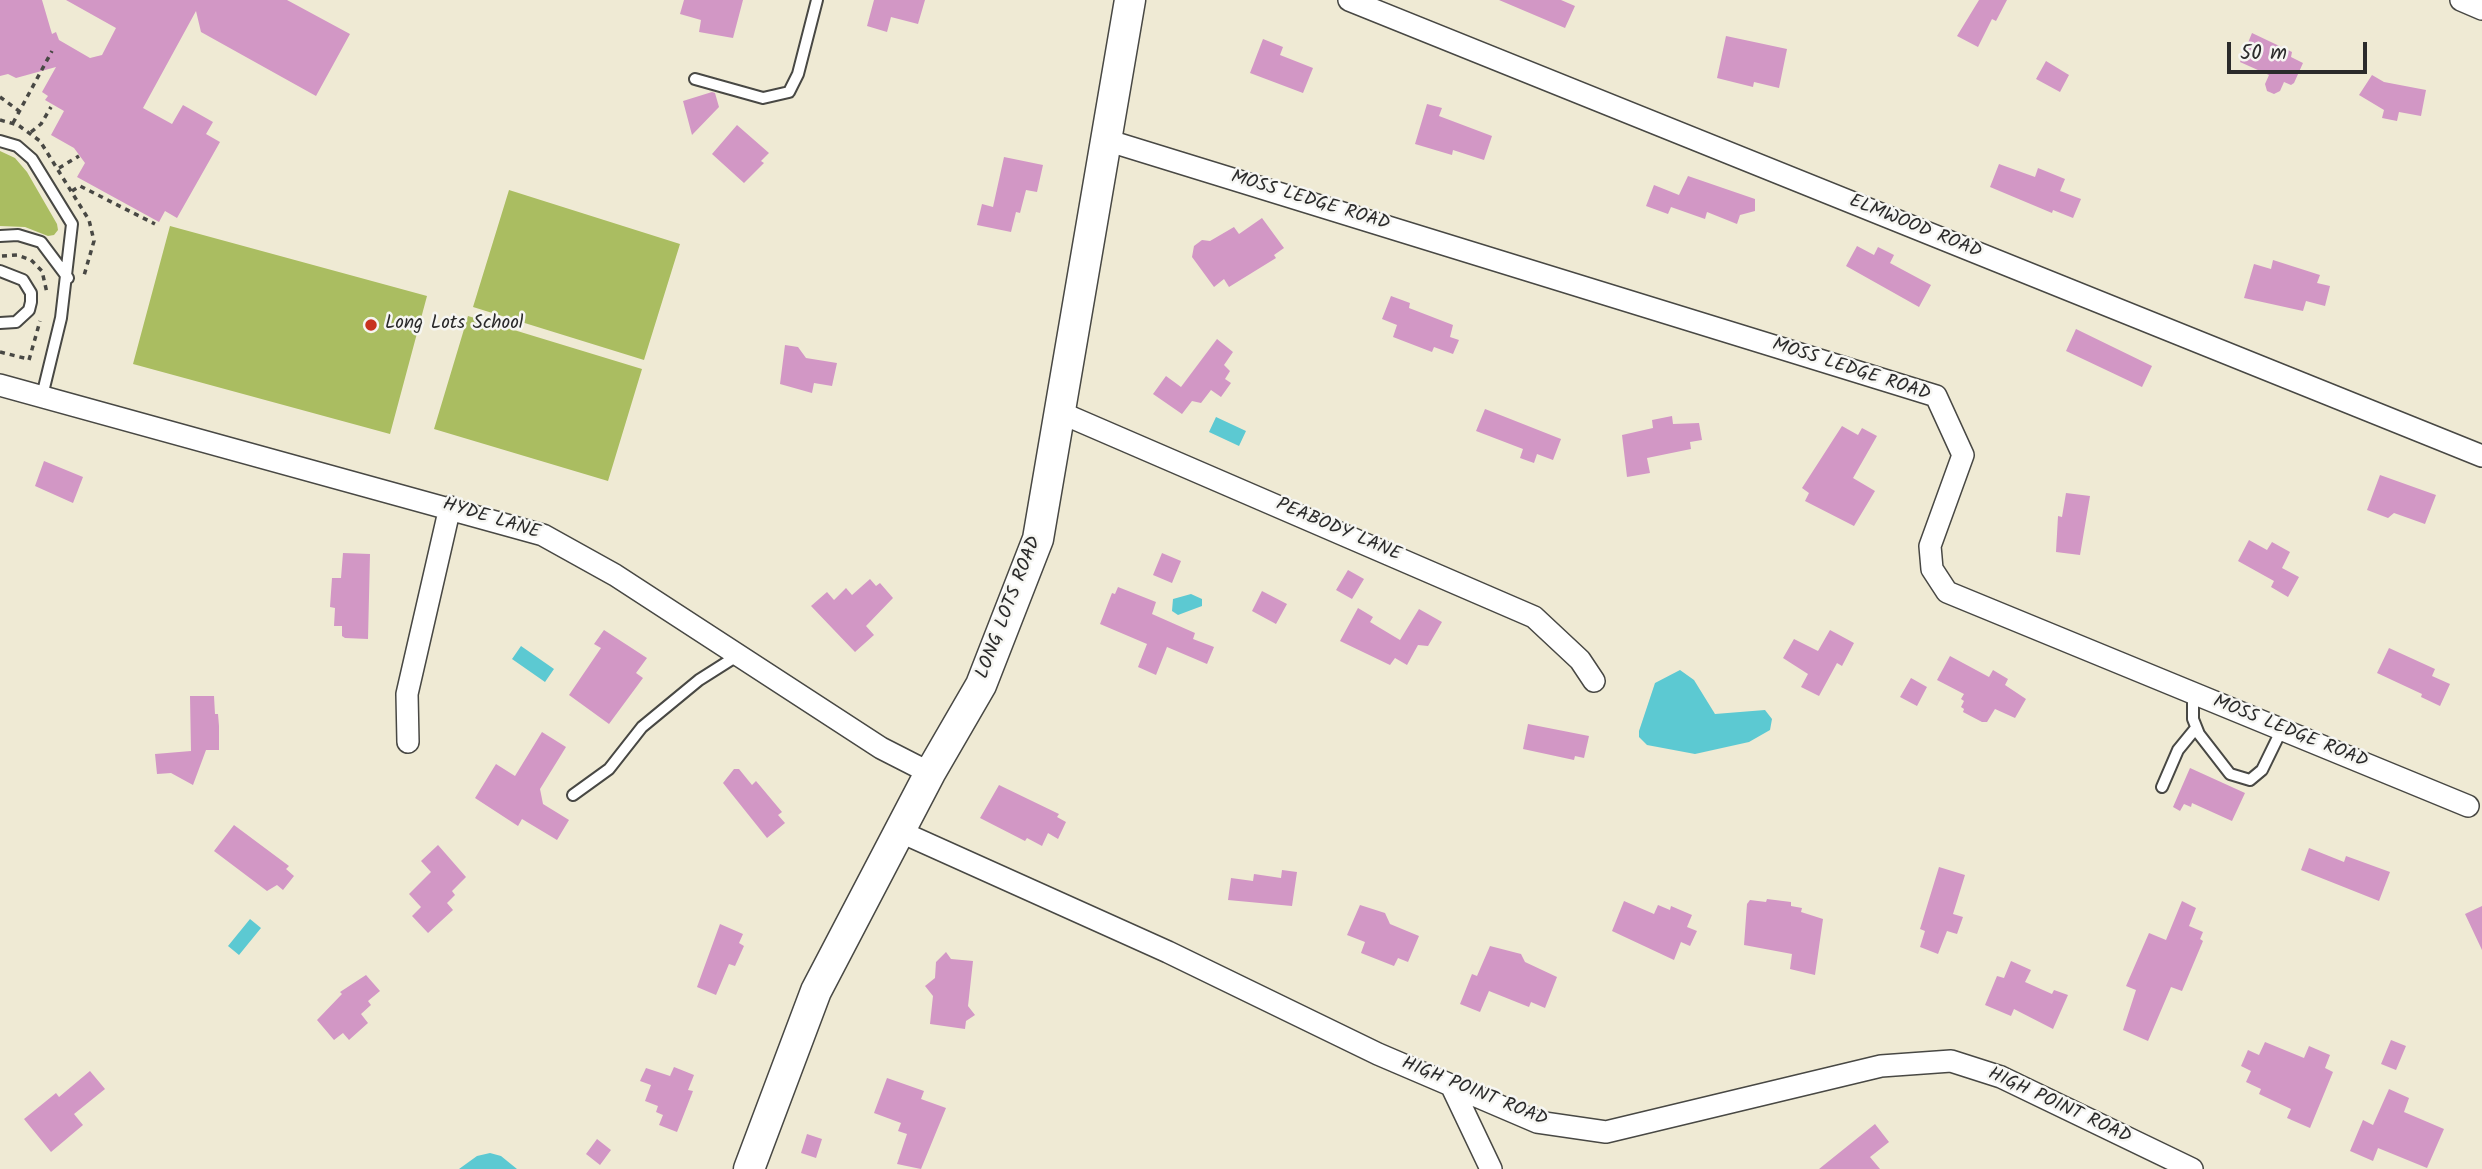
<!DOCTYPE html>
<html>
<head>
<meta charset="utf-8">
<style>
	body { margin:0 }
	#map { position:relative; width:2482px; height:1169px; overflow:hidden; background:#efead4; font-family:Kalam,sans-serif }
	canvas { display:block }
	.scale { position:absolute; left:2227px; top:42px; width:140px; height:32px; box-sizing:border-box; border:4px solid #2b2b2b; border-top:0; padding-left:9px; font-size:21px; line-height:24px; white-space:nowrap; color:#2b2b2b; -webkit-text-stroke:5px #f6f6f2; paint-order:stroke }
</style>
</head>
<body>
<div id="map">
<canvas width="2482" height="1169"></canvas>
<div class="scale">50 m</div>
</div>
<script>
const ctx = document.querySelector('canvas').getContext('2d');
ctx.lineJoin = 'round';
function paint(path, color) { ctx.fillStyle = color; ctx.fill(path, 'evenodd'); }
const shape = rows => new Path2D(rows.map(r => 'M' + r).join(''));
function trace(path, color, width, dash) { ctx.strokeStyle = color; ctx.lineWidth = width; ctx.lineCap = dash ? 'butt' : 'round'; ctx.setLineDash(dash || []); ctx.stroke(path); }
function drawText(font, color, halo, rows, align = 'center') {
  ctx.font = font + ' Kalam,sans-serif'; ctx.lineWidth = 5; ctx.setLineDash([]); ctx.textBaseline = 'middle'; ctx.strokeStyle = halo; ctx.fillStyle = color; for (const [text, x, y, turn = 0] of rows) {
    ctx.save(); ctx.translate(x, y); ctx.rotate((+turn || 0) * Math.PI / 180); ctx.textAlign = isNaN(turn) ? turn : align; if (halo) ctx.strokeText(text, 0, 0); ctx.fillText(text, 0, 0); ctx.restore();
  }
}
paint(shape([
	[0,151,15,158,27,172,57,224,58,230,54,235,48,236,25,227,0,226],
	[509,190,680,244,644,360,473,307],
	[170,226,427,296,390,434,133,364],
	[468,316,642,369,608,481,434,429]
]), '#aabd61');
paint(shape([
	[1216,417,1246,431,1239,446,1209,432],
	[1191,594,1202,599,1202,606,1178,615,1172,611,1173,599],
	[521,646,554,669,545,682,512,659],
	[1680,670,1694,680,1715,714,1765,710,1772,719,1770,730,1749,742,1695,754,1647,745,1639,737,1639,731,1655,683],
	[250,919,261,928,239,955,228,946],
	[490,1153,501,1156,517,1169,459,1169,477,1156]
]), '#5cc9d2');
paint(shape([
	[0,0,42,0,52,34,56,32,59,40,90,58,102,55,116,28,66,0,287,0,350,34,316,96,201,32,196,11,143,108,172,124,183,105,213,122,206,134,220,142,177,218,165,211,159,222,77,177,85,163,74,148,51,135,64,111,45,100,48,96,42,92,56,67,16,78,8,74,0,76],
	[684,0,743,0,733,38,699,32,701,20,680,14],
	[874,0,925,0,918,24,891,17,887,32,867,26],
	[1499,0,1561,0,1575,6,1565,28],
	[1979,0,2007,0,1996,21,1992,19,1978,47,1957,36],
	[2252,33,2292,52,2291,57,2303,63,2294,83,2291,85,2284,82,2280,91,2274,94,2267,91,2265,84,2269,75,2240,62],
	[1726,36,1787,49,1779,88,1754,82,1753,87,1717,78],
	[1263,39,1283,47,1280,55,1313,68,1303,93,1250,73],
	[2046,61,2069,75,2060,92,2036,79],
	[2372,75,2384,82,2426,90,2421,116,2399,112,2397,121,2382,118,2384,110,2359,95],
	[712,92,715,93,719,107,692,135,683,101],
	[1427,104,1442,108,1439,116,1492,136,1484,160,1453,150,1452,155,1415,144],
	[737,125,769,153,761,161,764,163,744,183,712,154],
	[1004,157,1043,165,1037,192,1026,190,1020,213,1016,212,1011,232,977,225,982,204,993,207],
	[1999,164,2035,177,2038,168,2065,179,2060,191,2081,199,2073,218,2053,210,2052,213,1990,187],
	[1688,176,1755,199,1755,211,1740,215,1737,224,1707,212,1705,219,1671,207,1668,214,1646,206,1654,185,1679,195],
	[1262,218,1284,248,1274,255,1276,258,1229,287,1224,279,1214,287,1192,257,1194,246,1202,240,1210,241,1234,227,1239,234],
	[1857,246,1874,255,1878,247,1894,255,1890,263,1931,285,1919,307,1846,266],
	[2273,260,2320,275,2317,283,2330,286,2325,306,2306,301,2303,311,2244,298,2254,264,2271,269],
	[1391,296,1410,303,1409,308,1453,325,1450,337,1459,340,1453,354,1434,347,1432,352,1393,337,1397,325,1382,319],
	[2076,329,2152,366,2142,387,2066,351],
	[1217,339,1233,352,1224,365,1230,371,1225,379,1231,383,1221,397,1211,390,1201,403,1192,401,1182,414,1153,394,1166,376,1181,387],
	[785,345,798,347,806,358,837,363,832,386,814,383,812,393,780,384],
	[1485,409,1561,439,1553,460,1537,454,1534,463,1520,458,1523,449,1476,431],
	[1672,416,1673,424,1699,423,1702,440,1690,442,1691,449,1647,458,1650,473,1627,477,1622,435,1653,428,1652,420],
	[1842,426,1858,435,1862,428,1877,436,1853,478,1875,491,1854,526,1805,501,1809,493,1802,488],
	[44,461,83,477,73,503,35,486],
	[2380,475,2436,495,2425,524,2394,513,2388,518,2367,510],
	[2066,493,2090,496,2080,555,2056,552,2058,516,2062,517],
	[2249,540,2267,550,2272,542,2290,552,2282,568,2299,577,2288,597,2271,587,2274,581,2238,561],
	[343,553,370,554,368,639,345,638,342,636,342,626,334,626,335,608,330,607,332,578,341,578],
	[1162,553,1181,561,1172,583,1153,575],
	[1348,570,1364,579,1352,599,1336,590],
	[870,579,876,586,880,583,893,598,866,626,874,635,855,652,811,606,827,592,834,600,846,588,852,595],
	[1118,587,1156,602,1152,614,1195,633,1193,639,1214,647,1207,664,1167,647,1156,675,1138,667,1147,644,1100,624,1112,593,1115,594],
	[1262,591,1287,604,1276,624,1252,611],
	[1358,608,1373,617,1370,622,1400,640,1419,609,1442,622,1428,646,1418,645,1407,665,1395,658,1390,665,1340,641],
	[604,630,647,658,636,673,643,678,609,724,569,695,601,648,594,644],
	[1830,630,1854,643,1842,666,1837,663,1819,696,1801,687,1808,674,1783,658,1794,639,1818,651],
	[2389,648,2435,669,2432,676,2450,684,2440,706,2421,697,2422,694,2377,673],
	[1950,656,1989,677,1993,670,2008,679,2005,685,2026,699,2015,718,1995,709,1987,722,1982,722,1963,712,1964,709,1961,707,1964,701,1961,699,1964,694,1937,680],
	[1911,678,1927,687,1917,706,1900,697],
	[190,696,214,696,215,714,218,714,219,726,219,750,206,750,193,785,171,773,157,774,155,754,191,751],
	[1528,724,1589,736,1584,758,1575,756,1574,760,1523,749],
	[542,732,566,747,540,789,543,804,569,820,557,840,522,819,518,826,475,798,496,764,515,776],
	[2190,768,2245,793,2232,821,2192,803,2191,807,2184,804,2180,811,2173,807],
	[734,769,739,769,752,785,756,781,782,812,778,815,785,823,767,838,723,783],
	[999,785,1059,814,1057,817,1066,822,1058,839,1048,833,1042,846,1027,838,1025,841,980,818],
	[234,825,289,866,286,869,294,876,283,890,277,885,267,891,214,851],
	[438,845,466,877,452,891,455,895,447,903,453,910,428,933,412,916,421,907,409,894,431,872,421,861],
	[2309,848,2344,862,2346,856,2390,872,2379,901,2301,870],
	[1939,867,1965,875,1953,914,1963,917,1957,934,1947,931,1938,954,1920,947,1925,931,1920,929],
	[1282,870,1297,872,1292,906,1228,900,1231,878,1253,881,1254,874,1281,878],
	[1767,899,1791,902,1791,906,1802,908,1801,912,1823,919,1815,975,1790,969,1792,954,1744,945,1747,904,1750,900,1766,902],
	[1624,901,1654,914,1658,905,1670,910,1671,906,1692,915,1687,927,1697,931,1690,946,1681,942,1674,960,1612,931],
	[2182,901,2196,908,2189,926,2203,932,2200,939,2203,941,2182,991,2171,987,2148,1041,2123,1030,2136,990,2126,986,2149,933,2166,940],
	[1360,905,1385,913,1390,924,1419,936,1408,962,1398,958,1394,966,1361,953,1365,942,1347,935],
	[2482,906,2482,950,2465,914],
	[720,924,743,934,739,943,744,946,735,966,729,964,716,995,697,987],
	[1490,946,1521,954,1525,962,1557,977,1545,1008,1531,1002,1529,1007,1489,991,1480,1012,1460,1004,1472,974,1477,976],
	[946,952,951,959,973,961,968,1006,975,1015,966,1021,965,1029,930,1024,933,996,925,986,935,978,936,962],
	[2011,961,2031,970,2025,982,2052,994,2054,990,2068,995,2053,1029,2014,1009,2011,1016,1985,1005,1997,976,2004,978],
	[366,975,380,991,368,1001,371,1005,361,1014,368,1023,349,1040,343,1033,334,1040,317,1020,342,994,340,992],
	[2391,1040,2406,1046,2396,1070,2381,1064],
	[2265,1042,2304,1058,2309,1046,2330,1055,2325,1068,2333,1072,2310,1128,2287,1118,2291,1109,2259,1094,2261,1089,2246,1082,2251,1071,2241,1066,2248,1050,2259,1055],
	[674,1067,694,1075,688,1090,693,1091,677,1132,659,1125,663,1115,656,1112,658,1106,645,1101,651,1085,640,1081,646,1068,670,1076],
	[90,1071,105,1089,74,1114,83,1125,51,1152,24,1119,56,1093,59,1097],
	[887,1078,924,1091,921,1099,946,1108,921,1169,897,1164,907,1134,898,1131,901,1123,874,1113],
	[2389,1089,2409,1098,2404,1112,2444,1129,2427,1168,2378,1148,2373,1161,2350,1151,2363,1120,2373,1125],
	[1875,1124,1889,1142,1870,1157,1880,1169,1819,1169],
	[807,1134,822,1139,816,1158,801,1153],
	[597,1139,611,1150,600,1165,586,1154]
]), '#d297c5');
const service = shape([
	[695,79,763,98,789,92,798,74,817,0],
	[0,141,17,146,32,159,72,224,61,318,42,396],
	[0,236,18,235,41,242,68,278],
	[0,271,23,280,31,293,31,302,29,310,16,322,0,323],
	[2193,693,2193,719,2199,734,2230,774,2250,780,2262,770,2282,729],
	[2162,787,2178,750,2196,728],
	[573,795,609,769,642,727,699,680,740,654]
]);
const minor = shape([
	[1349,0,2482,456],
	[2461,0,2482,9],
	[1106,140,1936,396,1963,455,1930,546,1932,569,1947,592,2468,806],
	[0,385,543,535,615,575,881,748,930,773],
	[1059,412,1534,617,1580,660,1594,681],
	[408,742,407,694,450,507],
	[901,832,1168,952,1378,1054,1537,1122,1606,1132,1881,1066,1951,1061,2001,1077,2192,1169],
	[1451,1085,1491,1169]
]);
const secondary = shape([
	[749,1169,816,991,930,773,981,685,1038,539,1130,0]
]);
trace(service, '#484844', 14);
trace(minor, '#484844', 24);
trace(secondary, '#484844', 33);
trace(shape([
	[0,97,19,111],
	[0,120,18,125,40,141,89,220,94,241,83,279],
	[13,123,52,51],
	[31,132,41,124,51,107],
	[59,168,79,156],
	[72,191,80,186,155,224],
	[2,256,17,255,31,260,42,271,47,293],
	[0,352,28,359],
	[29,360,40,321]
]), '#484844', 3.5, [5, 5]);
trace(service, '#fff', 10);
trace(minor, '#fff', 21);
trace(secondary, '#fff', 30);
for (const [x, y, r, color] of [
	[371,325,7,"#c8321e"]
]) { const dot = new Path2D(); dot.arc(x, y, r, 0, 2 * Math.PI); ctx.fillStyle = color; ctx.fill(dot); trace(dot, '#f6f6f2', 2.5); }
drawText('19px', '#2b2b2b', '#f6f6f2', [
	["MOSS LEDGE ROAD",1310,202,17],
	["ELMWOOD ROAD",1915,228,22],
	["MOSS LEDGE ROAD",1851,371,18],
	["HYDE LANE",491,520,17],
	["PEABODY LANE",1338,531,23],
	["LONG LOTS ROAD",1010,608,-69],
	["MOSS LEDGE ROAD",2290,733,22],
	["HIGH POINT ROAD",1474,1093,22],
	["HIGH POINT ROAD",2059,1107,25]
]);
drawText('19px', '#2b2b2b', '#f6f6f2', [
	["Long Lots School",385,325]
], 'left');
</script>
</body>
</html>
